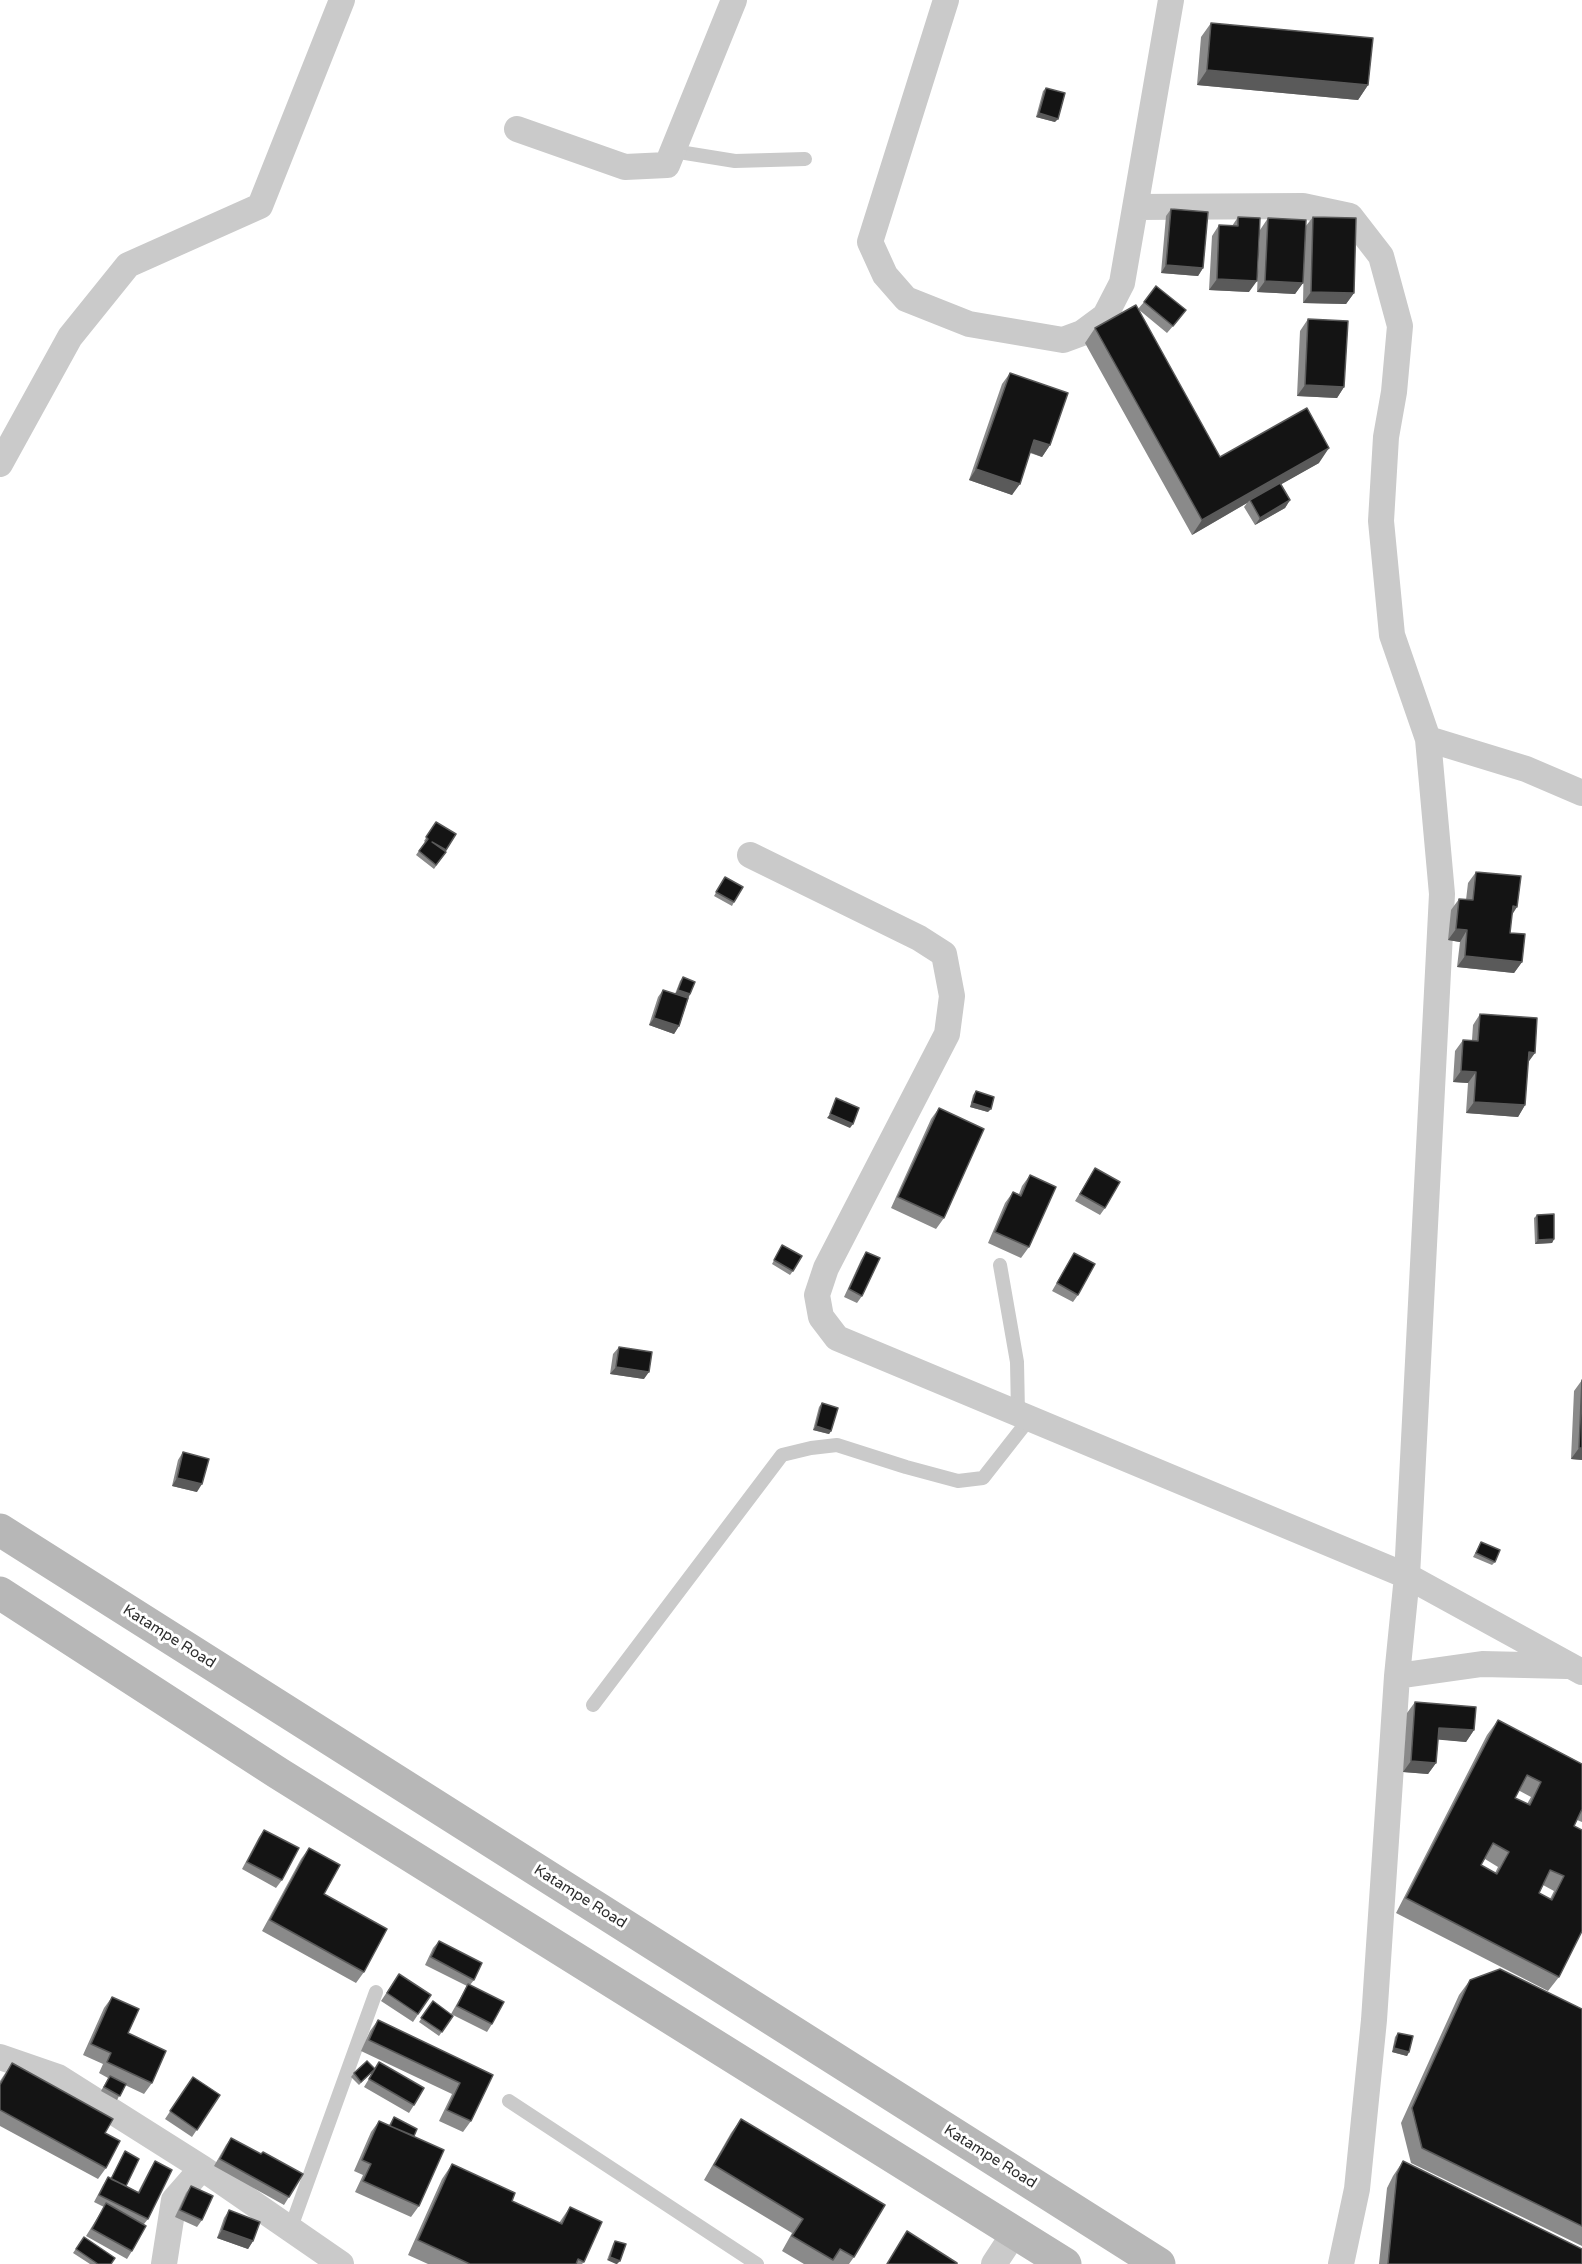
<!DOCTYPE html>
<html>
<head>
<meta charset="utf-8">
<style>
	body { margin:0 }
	canvas { display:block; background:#fff }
</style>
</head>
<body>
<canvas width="1582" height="2264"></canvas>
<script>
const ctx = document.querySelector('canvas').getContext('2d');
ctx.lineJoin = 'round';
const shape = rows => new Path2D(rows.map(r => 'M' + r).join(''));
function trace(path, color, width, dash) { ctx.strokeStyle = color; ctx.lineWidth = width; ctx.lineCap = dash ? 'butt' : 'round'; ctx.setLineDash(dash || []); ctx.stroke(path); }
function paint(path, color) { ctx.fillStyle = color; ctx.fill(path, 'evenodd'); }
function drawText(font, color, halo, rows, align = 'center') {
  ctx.font = font + ' "Varela Round",sans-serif'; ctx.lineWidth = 6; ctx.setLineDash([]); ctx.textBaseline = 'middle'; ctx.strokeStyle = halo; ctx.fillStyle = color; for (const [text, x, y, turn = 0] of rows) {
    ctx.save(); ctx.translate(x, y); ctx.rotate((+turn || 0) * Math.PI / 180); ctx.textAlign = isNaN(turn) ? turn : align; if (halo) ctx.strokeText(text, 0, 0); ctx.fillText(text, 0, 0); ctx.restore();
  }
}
trace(shape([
	[673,151,735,161,805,159],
	[1000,1265,1017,1362,1018,1413],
	[593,1705,782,1455,811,1448,837,1445,906,1467,958,1481,983,1478,1030,1418],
	[509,2101,757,2264],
	[290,2230,376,1992]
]), '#cacaca', 14);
trace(shape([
	[946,0,870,242,885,275,906,299,969,324,1063,340,1082,333,1105,316,1122,283,1171,0],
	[517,129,625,167,667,165,734,0],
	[1136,207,1303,206,1350,216,1381,256,1400,326,1394,392,1386,437,1381,521,1392,635,1428,739],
	[0,464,70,337,128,265,260,206,342,0],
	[750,855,919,938,944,954,952,996,947,1034,826,1268,817,1295,821,1317,837,1338,1407,1576,1582,1672],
	[1397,1676,1482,1664,1567,1666],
	[0,2057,58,2077,202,2168,341,2264],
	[164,2264,174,2200,202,2168],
	[994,2264,1015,2232],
	[1341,2264,1357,2189,1374,2020,1397,1676,1407,1576,1442,894,1428,739,1526,769,1582,793]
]), '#cacaca', 26);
trace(shape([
	[0,1530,1159,2264],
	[0,1593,278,1773,1065,2264]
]), '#b7b7b7', 33);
paint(shape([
	[1211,23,1368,85,1358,100,1197,85,1201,37],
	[1046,88,1055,122,1036,117,1043,91],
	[1171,209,1203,268,1198,276,1161,273,1166,216],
	[1238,217,1249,292,1209,290,1212,236,1219,225,1232,226],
	[1313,217,1354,293,1346,304,1303,303,1304,254,1303,283,1295,294,1257,292,1260,230,1268,218,1305,227],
	[1144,302,1180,318,1167,333,1138,309],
	[1308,319,1344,387,1337,398,1297,396,1300,331],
	[1095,328,1220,457,1319,463,1281,484,1290,500,1285,508,1255,525,1244,507,1247,503,1192,535,1085,343],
	[1010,373,1050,445,1042,457,1030,453,1012,495,969,480,1002,384],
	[436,822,456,834,445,852,446,852,434,869,416,855,425,842,424,841],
	[1476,872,1512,914,1510,933,1522,962,1514,973,1457,967,1460,942,1448,940,1451,910,1459,899,1466,900,1468,883],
	[725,877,734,902,732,906,714,896],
	[683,977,690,994,679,1026,674,1034,649,1025,658,997,663,990,675,994,680,981],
	[1480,1014,1528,1062,1525,1105,1518,1117,1466,1113,1468,1083,1453,1082,1455,1051,1463,1040,1472,1040,1473,1025],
	[976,1091,988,1112,970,1107,973,1095],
	[939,1108,944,1218,936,1229,891,1208,931,1119],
	[1095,1168,1105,1208,1100,1215,1075,1201],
	[1030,1175,1029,1247,1021,1258,988,1243,1005,1203,1013,1192,1019,1194,1022,1186],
	[1537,1215,1554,1239,1552,1243,1535,1244,1534,1218],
	[782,1245,793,1271,790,1275,772,1264],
	[866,1252,862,1296,857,1303,844,1297,861,1260],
	[1074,1253,1078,1295,1073,1302,1052,1291],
	[619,1347,644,1379,610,1374,613,1354],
	[1582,1380,1582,1460,1571,1459,1574,1391],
	[822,1403,831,1431,829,1434,813,1430,819,1407],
	[183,1452,197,1492,172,1486,178,1460],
	[1481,1542,1495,1562,1492,1565,1473,1557],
	[1415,1702,1474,1730,1466,1742,1438,1739,1436,1763,1428,1774,1403,1772,1407,1713],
	[1498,1720,1582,1764,1582,1822,1577,1820,1574,1826,1559,1977,1548,1991,1396,1913,1487,1735],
	[1518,1790,1531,1797,1527,1804,1515,1798],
	[1485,1859,1498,1867,1495,1873,1481,1865],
	[1543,1885,1554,1891,1550,1899,1539,1893],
	[264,1830,282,1880,276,1888,242,1869,259,1837],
	[309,1848,324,1894,364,1972,356,1983,262,1931,301,1859],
	[439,1941,474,1980,470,1985,492,2024,487,2032,451,2014,467,1986,425,1965,433,1948],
	[399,1974,431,1995,413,2022,381,2001],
	[1470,1980,1582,2009,1582,2246,1411,2163,1401,2123,1459,1995],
	[112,1997,128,2033,152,2083,144,2094,125,2085,117,2100,101,2091,108,2078,99,2073,103,2064,83,2055,104,2008],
	[433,2001,453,2016,439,2036,419,2022],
	[378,2020,493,2075,471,2121,463,2132,439,2121,452,2094,361,2051,370,2031],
	[1398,2033,1409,2052,1407,2056,1392,2052,1395,2037],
	[379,2062,414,2105,409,2113,364,2087],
	[12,2063,105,2133,106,2168,98,2179,0,2126,0,2081],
	[375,2069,359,2085,351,2077,354,2073],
	[193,2077,220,2095,192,2137,165,2119],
	[394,2117,414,2136,419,2206,411,2217,355,2192,363,2175,354,2171,371,2132,379,2121,389,2125],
	[741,2119,854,2257,849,2264,804,2264,782,2251,792,2233,704,2180,731,2133],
	[231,2138,289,2197,284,2205,214,2166,226,2145],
	[125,2151,126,2186,138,2192,150,2169,155,2161,148,2219,144,2224,132,2251,127,2259,86,2236,104,2207,94,2202,103,2185,108,2177,111,2179],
	[1403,2161,1582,2264,1379,2264,1387,2188,1393,2176],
	[452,2164,512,2201,559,2223,570,2207,584,2262,582,2264,428,2264,408,2255,442,2179],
	[191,2186,202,2220,197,2227,175,2217,186,2193],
	[229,2210,253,2241,248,2249,217,2238,224,2218],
	[84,2237,111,2264,90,2264,73,2253],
	[615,2241,626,2244,607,2260,613,2244]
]), '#8a8a8a');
paint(shape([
	[1207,70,1368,85,1358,100,1197,85],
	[1039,113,1058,119,1055,122,1036,117],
	[1166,265,1203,268,1198,276,1161,273],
	[1217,279,1257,281,1249,292,1209,290],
	[1265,281,1303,283,1295,294,1257,292],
	[1311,292,1354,293,1346,304,1303,303],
	[1305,385,1344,387,1337,398,1297,396],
	[1034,440,1050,445,1042,457,1027,451],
	[1329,448,1319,463,1250,502,1250,500,1247,503,1192,535,1202,520],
	[976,469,1020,484,1012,495,969,480],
	[1290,500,1285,508,1255,525,1260,518],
	[1513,906,1517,907,1510,918],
	[1456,929,1467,930,1460,942,1448,940],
	[1465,956,1522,962,1514,973,1457,967],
	[678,990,690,994,688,998,675,994],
	[654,1018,679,1026,674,1034,649,1025],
	[1529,1052,1535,1053,1527,1064],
	[1461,1071,1476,1072,1468,1083,1453,1082],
	[1474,1102,1525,1105,1518,1117,1466,1113],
	[972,1103,991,1109,988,1112,970,1107],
	[830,1114,853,1124,850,1128,827,1118],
	[1554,1239,1552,1243,1535,1244,1538,1240],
	[616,1367,649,1372,644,1379,610,1374],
	[816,1426,831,1431,829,1434,813,1430],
	[1579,1448,1582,1448,1582,1460,1571,1459],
	[177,1478,202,1484,197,1492,172,1486],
	[1439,1728,1474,1730,1466,1742,1431,1739],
	[1411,1761,1436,1763,1428,1774,1403,1772],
	[1394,2048,1409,2052,1407,2056,1392,2052],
	[222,2230,253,2241,248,2249,217,2238],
	[610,2257,620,2261,617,2264,616,2264,607,2260]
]), '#5a5a5a');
const building = shape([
	[1211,23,1373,38,1368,85,1207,70,1211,23],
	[1046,88,1065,93,1058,119,1039,113,1046,88],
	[1171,209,1208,212,1203,268,1166,265,1171,209],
	[1238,217,1260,218,1257,281,1217,279,1219,225,1238,226,1238,217],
	[1313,217,1356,218,1354,293,1311,292,1313,217],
	[1268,218,1306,220,1303,283,1265,281,1268,218],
	[1156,286,1186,310,1173,326,1144,302,1156,286],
	[1136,305,1220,457,1307,408,1329,448,1202,520,1095,328,1136,305],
	[1308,319,1348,321,1344,387,1305,385,1308,319],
	[1010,373,1068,393,1050,445,1034,440,1020,484,976,469,1010,373],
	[1280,483,1290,500,1260,518,1250,500,1280,483],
	[436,822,456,834,446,850,432,842,446,852,436,865,419,851,428,839,426,837,436,822],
	[1476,872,1521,876,1517,907,1513,906,1510,933,1525,934,1522,962,1465,956,1467,930,1456,929,1459,899,1473,900,1476,872],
	[725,877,743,887,734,902,716,892,725,877],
	[683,977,695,982,690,994,678,990,683,977],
	[663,990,688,998,679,1026,654,1018,663,990],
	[1480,1014,1537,1018,1535,1053,1529,1052,1525,1105,1474,1102,1476,1072,1461,1071,1463,1040,1478,1041,1480,1014],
	[976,1091,994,1097,991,1109,972,1103,976,1091],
	[836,1098,859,1108,853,1124,830,1114,836,1098],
	[939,1108,984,1129,944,1218,898,1197,939,1108],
	[1095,1168,1120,1182,1105,1208,1080,1194,1095,1168],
	[1030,1175,1056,1187,1029,1247,995,1232,1013,1192,1021,1196,1030,1175],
	[1554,1214,1554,1239,1538,1240,1537,1215,1554,1214],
	[782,1245,802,1256,793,1271,774,1260,782,1245],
	[866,1252,880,1258,862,1296,849,1289,866,1252],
	[1074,1253,1095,1264,1078,1295,1057,1283,1074,1253],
	[619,1347,652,1352,649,1372,616,1367,619,1347],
	[1582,1380,1582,1448,1579,1448,1582,1380],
	[822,1403,838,1408,831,1431,816,1426,822,1403],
	[183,1452,209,1459,202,1484,177,1478,183,1452],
	[1481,1542,1500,1550,1495,1562,1476,1553,1481,1542],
	[1415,1702,1476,1707,1474,1730,1439,1728,1436,1763,1411,1761,1415,1702],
	[1498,1720,1582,1764,1582,1809,1574,1826,1582,1830,1582,1931,1559,1977,1406,1898,1498,1720],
	[1527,1775,1541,1782,1530,1805,1515,1798,1527,1775],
	[1493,1843,1509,1852,1497,1874,1481,1865,1493,1843],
	[1550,1870,1564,1876,1552,1900,1539,1893,1550,1870],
	[264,1830,299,1848,282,1880,247,1862,264,1830],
	[309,1848,340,1865,324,1894,387,1929,364,1972,270,1920,309,1848],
	[439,1941,482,1963,474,1980,431,1957,439,1941],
	[1500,1969,1582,2009,1582,2226,1422,2148,1412,2108,1470,1980,1500,1969],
	[399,1974,431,1995,418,2014,387,1993,399,1974],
	[468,1984,504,2002,492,2024,457,2006,468,1984],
	[112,1997,139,2009,128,2033,166,2051,152,2083,107,2062,111,2053,91,2044,112,1997],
	[433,2001,453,2016,442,2032,421,2018,433,2001],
	[378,2020,493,2075,471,2121,447,2110,460,2083,369,2040,378,2020],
	[1398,2033,1413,2036,1409,2052,1394,2048,1398,2033],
	[367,2061,375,2069,361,2082,354,2073,367,2061],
	[379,2062,424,2088,414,2105,369,2079,379,2062],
	[12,2063,113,2119,105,2133,120,2141,106,2168,0,2110,0,2085,12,2063],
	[110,2076,126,2084,120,2096,104,2087,110,2076],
	[193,2077,220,2095,197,2130,170,2111,193,2077],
	[394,2117,417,2129,414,2136,390,2126,394,2117],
	[741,2119,885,2205,854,2257,840,2249,833,2260,792,2236,803,2219,714,2165,741,2119],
	[379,2121,444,2150,419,2206,363,2181,371,2164,362,2160,379,2121],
	[231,2138,261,2154,263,2152,303,2174,289,2197,220,2159,231,2138],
	[125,2151,139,2159,126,2186,111,2179,125,2151],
	[155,2161,172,2170,148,2219,99,2195,108,2177,139,2193,155,2161],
	[1403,2161,1582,2249,1582,2264,1388,2264,1397,2174,1403,2161],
	[452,2164,515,2193,512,2201,562,2224,570,2207,602,2222,584,2262,578,2259,576,2264,470,2264,418,2240,452,2164],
	[191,2186,213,2196,202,2220,180,2210,191,2186],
	[106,2203,146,2226,132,2251,92,2229,106,2203],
	[229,2210,260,2222,253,2241,222,2230,229,2210],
	[907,2231,957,2263,957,2264,887,2264,907,2231],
	[84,2237,115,2258,111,2264,98,2264,76,2249,84,2237],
	[615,2241,626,2244,620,2261,610,2257,615,2241]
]);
paint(building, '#141414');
trace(building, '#5a5a5a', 1.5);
drawText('15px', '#2d2d2d', '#fff', [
	["Katampe Road",169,1637,32],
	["Katampe Road",580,1897,32],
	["Katampe Road",990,2157,32]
]);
</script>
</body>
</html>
